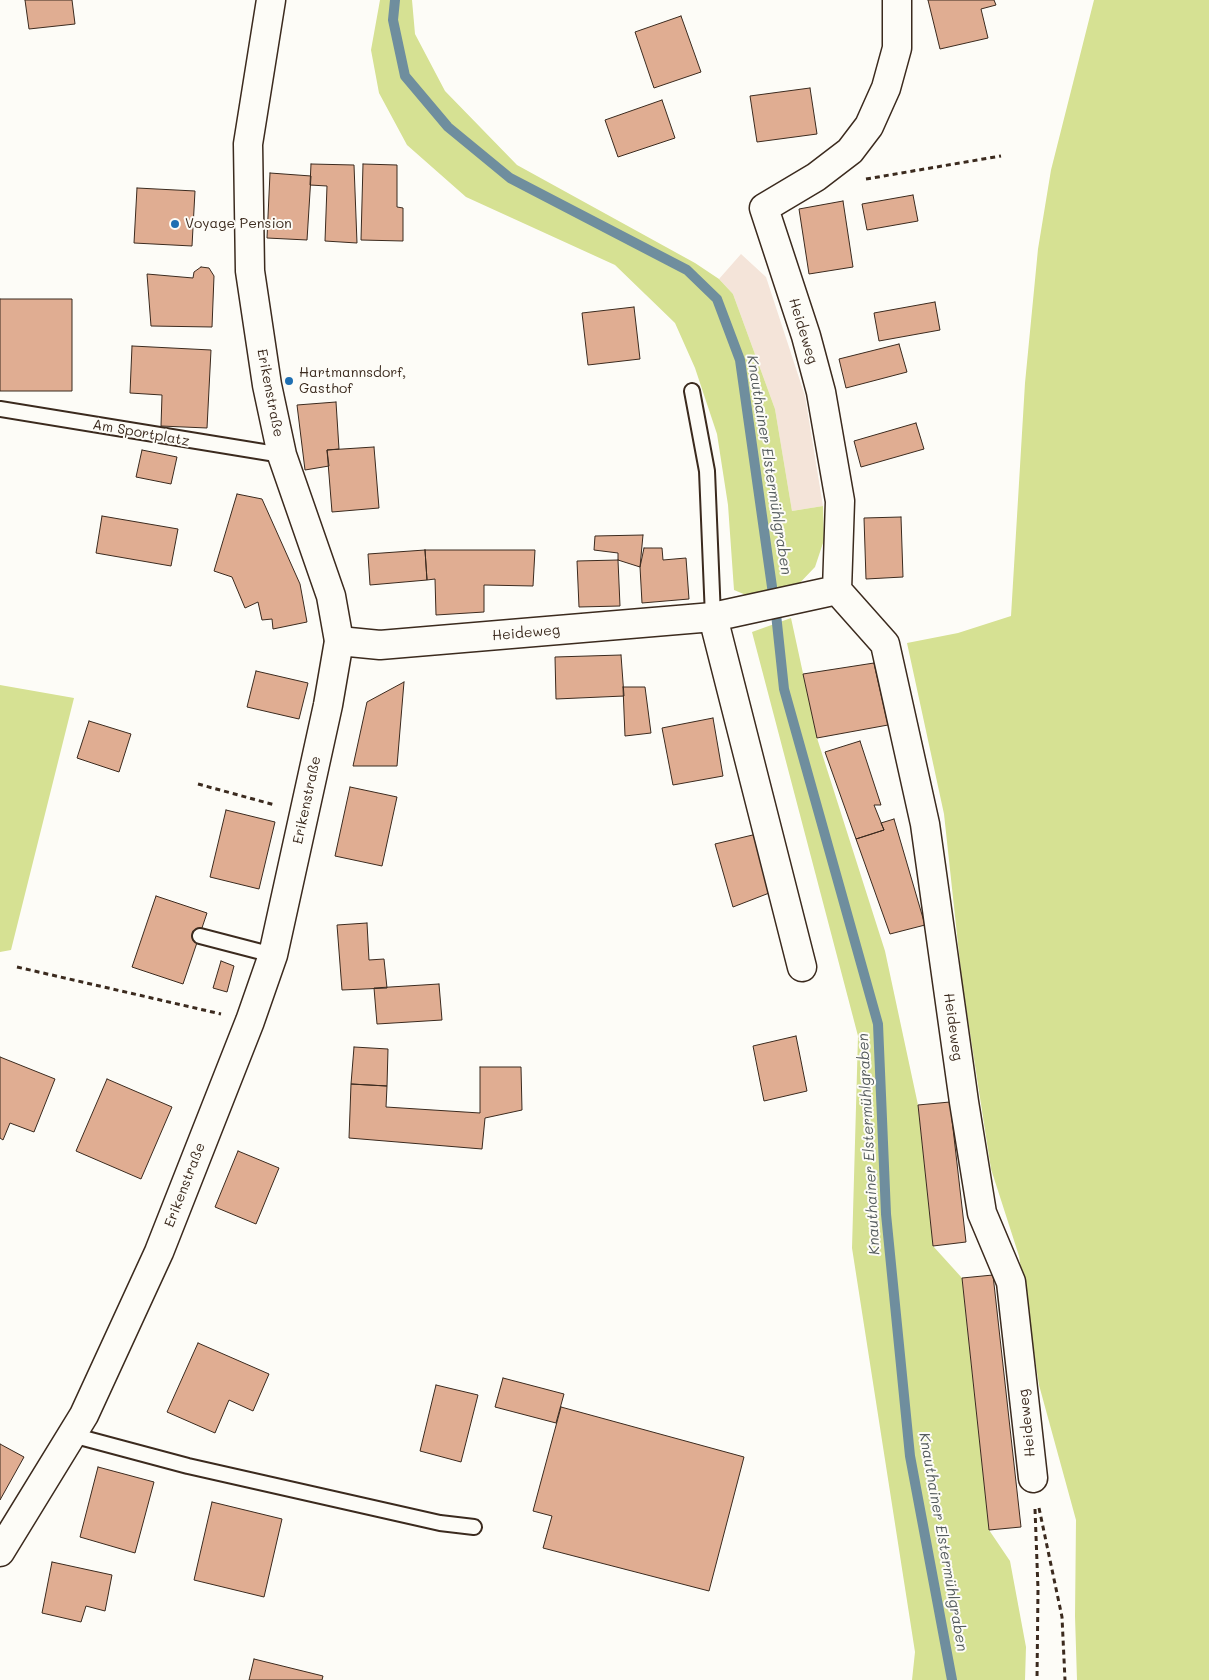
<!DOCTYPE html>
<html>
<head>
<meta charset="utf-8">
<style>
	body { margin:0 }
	canvas { display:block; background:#fdfcf7 }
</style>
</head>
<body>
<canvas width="1209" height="1680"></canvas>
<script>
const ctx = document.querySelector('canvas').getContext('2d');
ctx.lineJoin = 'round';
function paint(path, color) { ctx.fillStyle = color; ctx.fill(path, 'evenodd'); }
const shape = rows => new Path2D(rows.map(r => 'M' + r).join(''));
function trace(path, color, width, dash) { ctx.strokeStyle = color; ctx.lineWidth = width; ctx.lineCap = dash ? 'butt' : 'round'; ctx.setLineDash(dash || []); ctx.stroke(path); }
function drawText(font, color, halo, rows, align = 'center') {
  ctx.font = font + ' Mali,sans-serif'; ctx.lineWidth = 4; ctx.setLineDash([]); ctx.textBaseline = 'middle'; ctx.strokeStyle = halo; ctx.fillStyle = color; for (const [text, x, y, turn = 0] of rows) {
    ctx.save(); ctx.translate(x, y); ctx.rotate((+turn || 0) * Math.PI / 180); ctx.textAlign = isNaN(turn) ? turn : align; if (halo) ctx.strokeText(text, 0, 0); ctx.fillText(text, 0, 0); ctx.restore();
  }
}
paint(shape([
	[741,254,766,277,805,396,823,506,792,511,775,409,733,294,719,279]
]), '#f4e4d9');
paint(shape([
	[380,0,412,0,415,34,445,91,517,165,695,263,719,279,733,294,775,409,792,511,823,506,824,540,815,567,794,589,751,597,734,590,728,505,717,434,695,368,675,323,615,265,466,197,407,145,379,93,371,50],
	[1094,0,1209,0,1209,1680,1077,1680,1075,1616,1076,1520,1039,1385,1019,1256,991,1169,962,981,944,814,907,643,958,633,1011,616,1025,383,1038,249,1051,170],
	[791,618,817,738,885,951,918,1105,933,1246,962,1278,989,1530,1010,1561,1026,1647,1025,1680,912,1680,915,1652,852,1248,858,1036,752,632],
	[0,685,74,698,11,950,0,952]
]), '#d6e193');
trace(shape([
	[395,0,393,20,405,76,448,127,510,178,687,270,717,299,740,360,773,594],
	[776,614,784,689,878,1024,886,1214,910,1456,952,1680]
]), '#6f8e9e', 10);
const building = shape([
	[25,0,72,0,75,24,29,29,25,0],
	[928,0,994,0,996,5,981,9,988,38,940,49,928,0],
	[681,16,701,72,654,88,635,32,681,16],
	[810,88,817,134,757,142,750,96,810,88],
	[662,100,675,138,618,157,605,120,662,100],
	[311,164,354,165,357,243,325,241,327,186,310,185,311,164],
	[363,164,397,165,397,207,403,208,403,241,361,240,363,164],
	[270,173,311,176,307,240,267,238,270,173],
	[137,188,195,191,192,246,134,243,137,188],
	[913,195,918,221,867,230,862,204,913,195],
	[843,201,853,267,809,274,799,209,843,201],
	[201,267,209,268,214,276,212,327,151,326,147,274,193,278,194,272,201,267],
	[0,299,72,299,72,391,0,391,0,299],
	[935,302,940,330,879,341,874,313,935,302],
	[634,307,640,359,588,365,582,313,634,307],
	[899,344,907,372,846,388,839,359,899,344],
	[132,346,211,350,207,428,161,426,162,395,130,393,132,346],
	[336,402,339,449,327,450,329,466,305,470,297,405,336,402],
	[916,423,924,449,861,467,854,441,916,423],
	[374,447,379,508,332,512,327,450,374,447],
	[142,450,177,457,171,484,136,477,142,450],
	[237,494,262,499,300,584,307,622,273,629,272,619,262,620,258,602,245,608,232,577,214,571,237,494],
	[102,516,178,529,171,566,96,553,102,516],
	[901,517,903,577,866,579,864,518,901,517],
	[643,535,640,567,618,560,618,553,594,550,595,536,643,535],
	[644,548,662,548,663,560,686,558,689,599,642,603,640,567,644,548],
	[425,550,427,580,370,585,368,554,425,550],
	[425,550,535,550,533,586,484,585,484,612,436,615,435,579,427,580,425,550],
	[618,560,620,606,579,607,577,561,618,560],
	[621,655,624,696,556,699,555,657,621,655],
	[874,663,888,725,817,738,803,674,874,663],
	[256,671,308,683,299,719,247,707,256,671],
	[404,682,397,766,353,766,367,702,404,682],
	[623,687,645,687,651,733,625,736,623,687],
	[713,718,723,776,673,785,662,728,713,718],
	[89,721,131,734,119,772,77,758,89,721],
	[860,741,881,805,874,805,884,830,856,839,825,752,860,741],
	[350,787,397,797,382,866,335,856,350,787],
	[226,810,275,822,259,889,210,877,226,810],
	[894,819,925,925,890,934,856,839,884,830,881,823,894,819],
	[761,833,777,890,733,907,715,844,761,833],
	[156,896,207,913,183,984,132,967,156,896],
	[367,923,369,960,384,959,387,988,342,990,337,925,367,923],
	[221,961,234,966,227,992,213,988,221,961],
	[439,984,442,1020,377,1024,374,988,439,984],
	[796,1036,807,1091,764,1101,753,1046,796,1036],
	[354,1047,388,1049,387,1086,351,1084,354,1047],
	[0,1057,55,1079,34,1132,10,1123,3,1140,0,1138,0,1057],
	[480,1067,521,1067,522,1110,485,1118,482,1149,349,1138,351,1084,387,1086,386,1107,480,1113,480,1067],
	[107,1079,172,1107,141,1179,76,1151,107,1079],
	[950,1102,966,1242,933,1246,918,1105,950,1102],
	[238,1151,279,1168,256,1224,215,1207,238,1151],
	[993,1275,1021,1527,989,1530,962,1278,993,1275],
	[198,1343,269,1374,253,1411,229,1400,215,1433,167,1412,198,1343],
	[503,1378,564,1394,556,1423,495,1407,503,1378],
	[436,1385,478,1395,461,1462,420,1451,436,1385],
	[561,1407,744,1457,709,1591,543,1548,552,1516,533,1511,561,1407],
	[0,1444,24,1457,0,1500,0,1444],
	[98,1467,154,1482,135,1553,80,1537,98,1467],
	[212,1502,282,1519,264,1597,194,1580,212,1502],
	[52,1562,112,1575,105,1611,86,1606,81,1622,42,1613,52,1562],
	[254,1659,323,1676,322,1680,249,1680,254,1659]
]);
paint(building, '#e0ad92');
trace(building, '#3b2a1e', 1);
const lane = shape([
	[692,391,707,471,713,617],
	[0,409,282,455],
	[200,936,273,955],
	[72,1435,188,1466,440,1523,474,1527]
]);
const street = shape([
	[897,0,897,48,886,88,869,126,850,151,816,177,764,208,806,336,821,392,840,501,837,590,885,644,925,824,964,1102,982,1213,1011,1282,1033,1478],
	[713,617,802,967],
	[339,641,380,645,713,617,837,590]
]);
const secondary = shape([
	[0,1552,84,1415,159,1252,250,1021,273,955,328,705,339,641,331,596,282,455,267,385,250,271,248,144,271,0]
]);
trace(lane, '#3b2a1e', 18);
trace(street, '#3b2a1e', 31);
trace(secondary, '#3b2a1e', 31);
trace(shape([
	[866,179,1001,156],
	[198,784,275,805],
	[17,967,221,1014],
	[1039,1508,1062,1617,1065,1680],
	[1035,1509,1038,1589,1037,1680]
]), '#3b2a1e', 3, [5, 4]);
trace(lane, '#fdfcf7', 14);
trace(street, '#fdfcf7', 28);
trace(secondary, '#fdfcf7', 28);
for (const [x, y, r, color] of [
	[175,224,5,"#1f6fb2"],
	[289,381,5,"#1f6fb2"]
]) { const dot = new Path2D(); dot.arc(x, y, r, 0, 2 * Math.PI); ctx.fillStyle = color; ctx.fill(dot); trace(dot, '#fdfcf7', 2); }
drawText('14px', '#3b2a1e', '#fdfcf7', [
	["Voyage Pension",185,224],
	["Hartmannsdorf,",299,373],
	["Gasthof",299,389]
], 'left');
drawText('14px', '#3b2a1e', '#fdfcf7', [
	["Heideweg",803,331,73],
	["Erikenstraße",270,393,79],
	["Am Sportplatz",141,433,10],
	["Heideweg",526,633,-5],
	["Erikenstraße",307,800,-78],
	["Heideweg",953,1027,82],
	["Erikenstraße",185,1185,-69],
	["Heideweg",1027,1423,-96]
]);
drawText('italic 15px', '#555c5e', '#fdfcf7', [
	["Knauthainer Elstermühlgraben",769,465,81],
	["Knauthainer Elstermühlgraben",869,1144,-93],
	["Knauthainer Elstermühlgraben",943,1542,80]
]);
</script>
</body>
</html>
